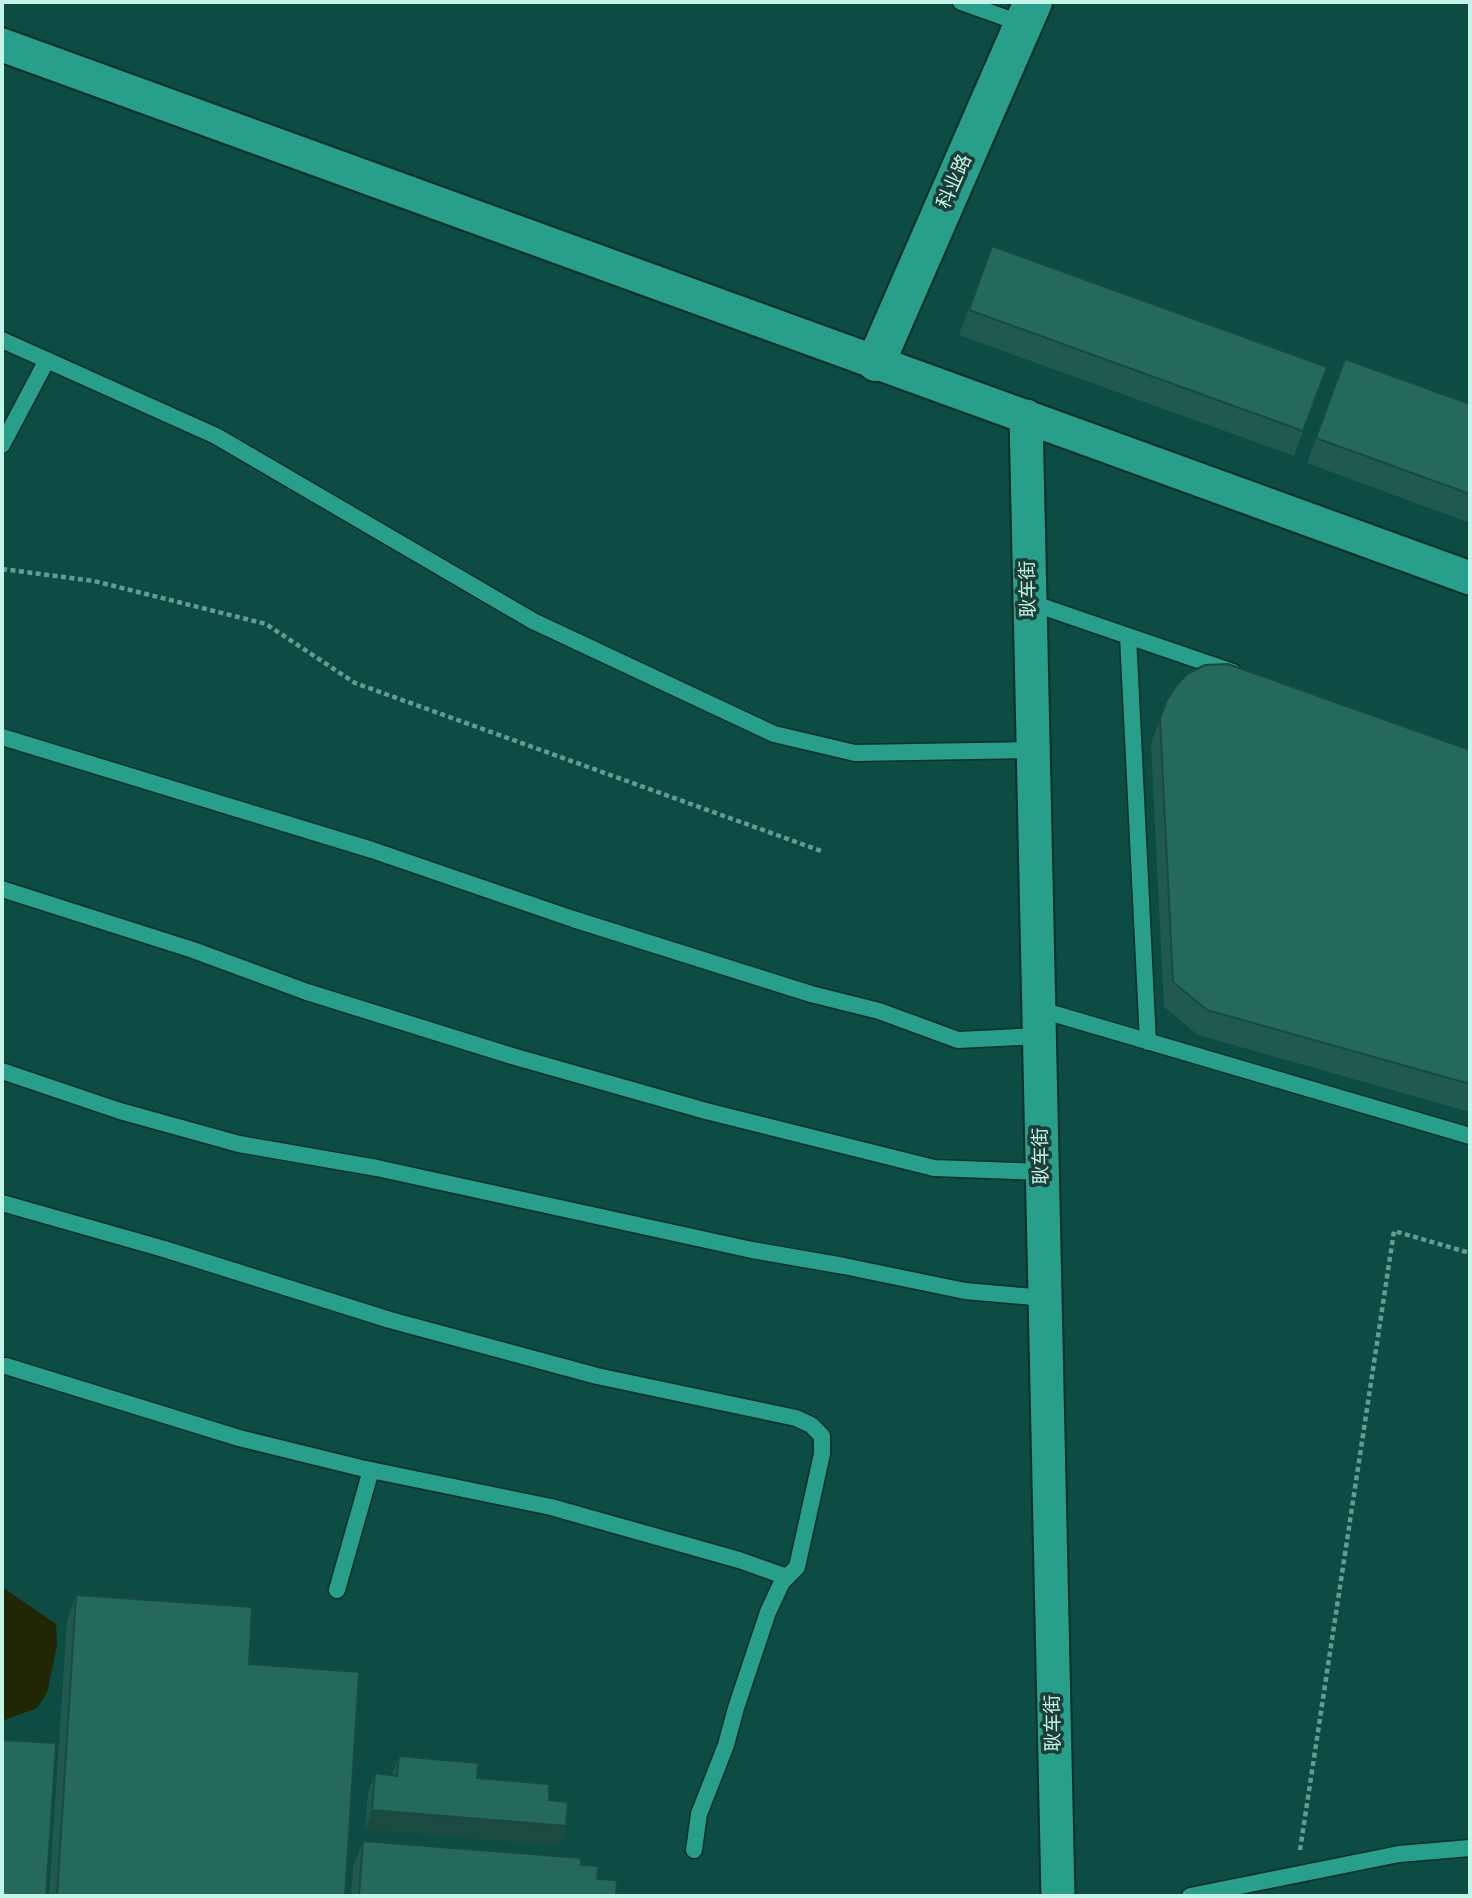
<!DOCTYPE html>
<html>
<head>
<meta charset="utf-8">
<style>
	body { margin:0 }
	#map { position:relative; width:1472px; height:1898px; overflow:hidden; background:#0d4c42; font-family:"Varela Round",sans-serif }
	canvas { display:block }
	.frame { position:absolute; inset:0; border:4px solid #c4f5e9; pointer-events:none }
</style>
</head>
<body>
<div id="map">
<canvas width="1472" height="1898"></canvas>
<div class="frame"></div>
</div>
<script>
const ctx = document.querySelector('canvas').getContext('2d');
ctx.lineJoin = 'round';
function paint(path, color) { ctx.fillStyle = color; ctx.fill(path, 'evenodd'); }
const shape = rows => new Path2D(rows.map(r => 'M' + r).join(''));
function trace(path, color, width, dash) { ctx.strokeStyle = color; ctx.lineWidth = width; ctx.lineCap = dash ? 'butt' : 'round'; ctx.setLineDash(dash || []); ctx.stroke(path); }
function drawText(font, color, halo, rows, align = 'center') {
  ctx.font = font + ' "Varela Round","Noto Sans SC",sans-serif'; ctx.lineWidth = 7; ctx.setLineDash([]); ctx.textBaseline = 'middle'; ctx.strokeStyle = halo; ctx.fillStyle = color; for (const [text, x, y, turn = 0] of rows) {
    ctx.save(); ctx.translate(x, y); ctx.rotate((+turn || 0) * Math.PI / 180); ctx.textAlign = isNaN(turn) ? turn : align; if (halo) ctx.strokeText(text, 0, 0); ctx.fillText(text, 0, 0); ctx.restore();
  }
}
paint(shape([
	[2,1587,56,1624,57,1646,47,1693,37,1708,2,1721]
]), '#212704');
const lane = shape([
	[961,2,1023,24],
	[2,340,216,436,533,621,774,734,855,753,1033,750],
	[2,445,47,360],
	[1029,602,1233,672],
	[1128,636,1148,1042],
	[2,737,372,850,573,919,811,994,879,1011,958,1040,1039,1036],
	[2,889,193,950,307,992,512,1056,706,1111,934,1168,1042,1172],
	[1038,1009,1470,1136],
	[2,1071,120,1111,239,1144,377,1168,752,1250,844,1266,965,1291,1045,1298],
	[2,1203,164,1249,390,1320,597,1376,796,1418,811,1425,822,1436,822,1454,797,1567,782,1582,768,1612,736,1708,726,1745,699,1814,694,1850],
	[6,1366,239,1438,361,1468,551,1507,739,1560,787,1577],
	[337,1590,371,1470],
	[1190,1896,1399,1854,1470,1848]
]);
const street = shape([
	[2,45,1470,578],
	[1026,416,1058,1896]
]);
const secondary = shape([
	[876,362,1033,2]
]);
trace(lane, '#0b2f28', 19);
trace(street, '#0b2f28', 37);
trace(secondary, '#0b2f28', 42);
trace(shape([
	[2,569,94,581,266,624,355,683,824,852],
	[1300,1850,1394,1231,1470,1253]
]), '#649c91', 4.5, [5, 3.5]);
trace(lane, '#289f8b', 16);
trace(street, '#289f8b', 33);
trace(secondary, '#289f8b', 38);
paint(shape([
	[992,246,1303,431,1294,456,959,335],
	[1345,359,1470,404,1470,523,1307,463],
	[1166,702,1470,750,1470,1112,1198,1035,1164,1007,1151,744],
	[76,1595,345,1896,49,1896,67,1620],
	[399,1756,549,1800,566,1826,559,1846,365,1829,368,1793,375,1773,392,1775],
	[363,1841,581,1865,616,1896,351,1896,353,1866]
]), '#205a4f');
paint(shape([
	[372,1810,566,1826,559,1846,365,1829]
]), '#1a4a40');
const building = shape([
	[992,246,1327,367,1303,431,969,310,992,246],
	[1345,359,1470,404,1470,494,1316,438,1345,359],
	[1228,664,1470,750,1470,1084,1207,1010,1173,982,1160,719,1166,702,1176,686,1187,674,1205,665,1228,664],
	[76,1595,252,1607,249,1664,359,1672,345,1896,57,1896,76,1595],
	[2,1740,56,1743,46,1896,2,1896,2,1740],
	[399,1756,478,1763,477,1778,549,1784,549,1800,568,1802,566,1826,372,1810,375,1773,397,1776,399,1756],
	[363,1841,581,1858,581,1865,598,1866,597,1879,617,1880,616,1896,359,1896,363,1841]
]);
paint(building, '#25695c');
trace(building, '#1a4a40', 2);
drawText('19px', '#c4f5e9', '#1c3e37', [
	["科业路",955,182,-66],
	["耿车街",1029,589,-91],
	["耿车街",1042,1156,-91],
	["耿车街",1054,1723,-91]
]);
</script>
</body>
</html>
